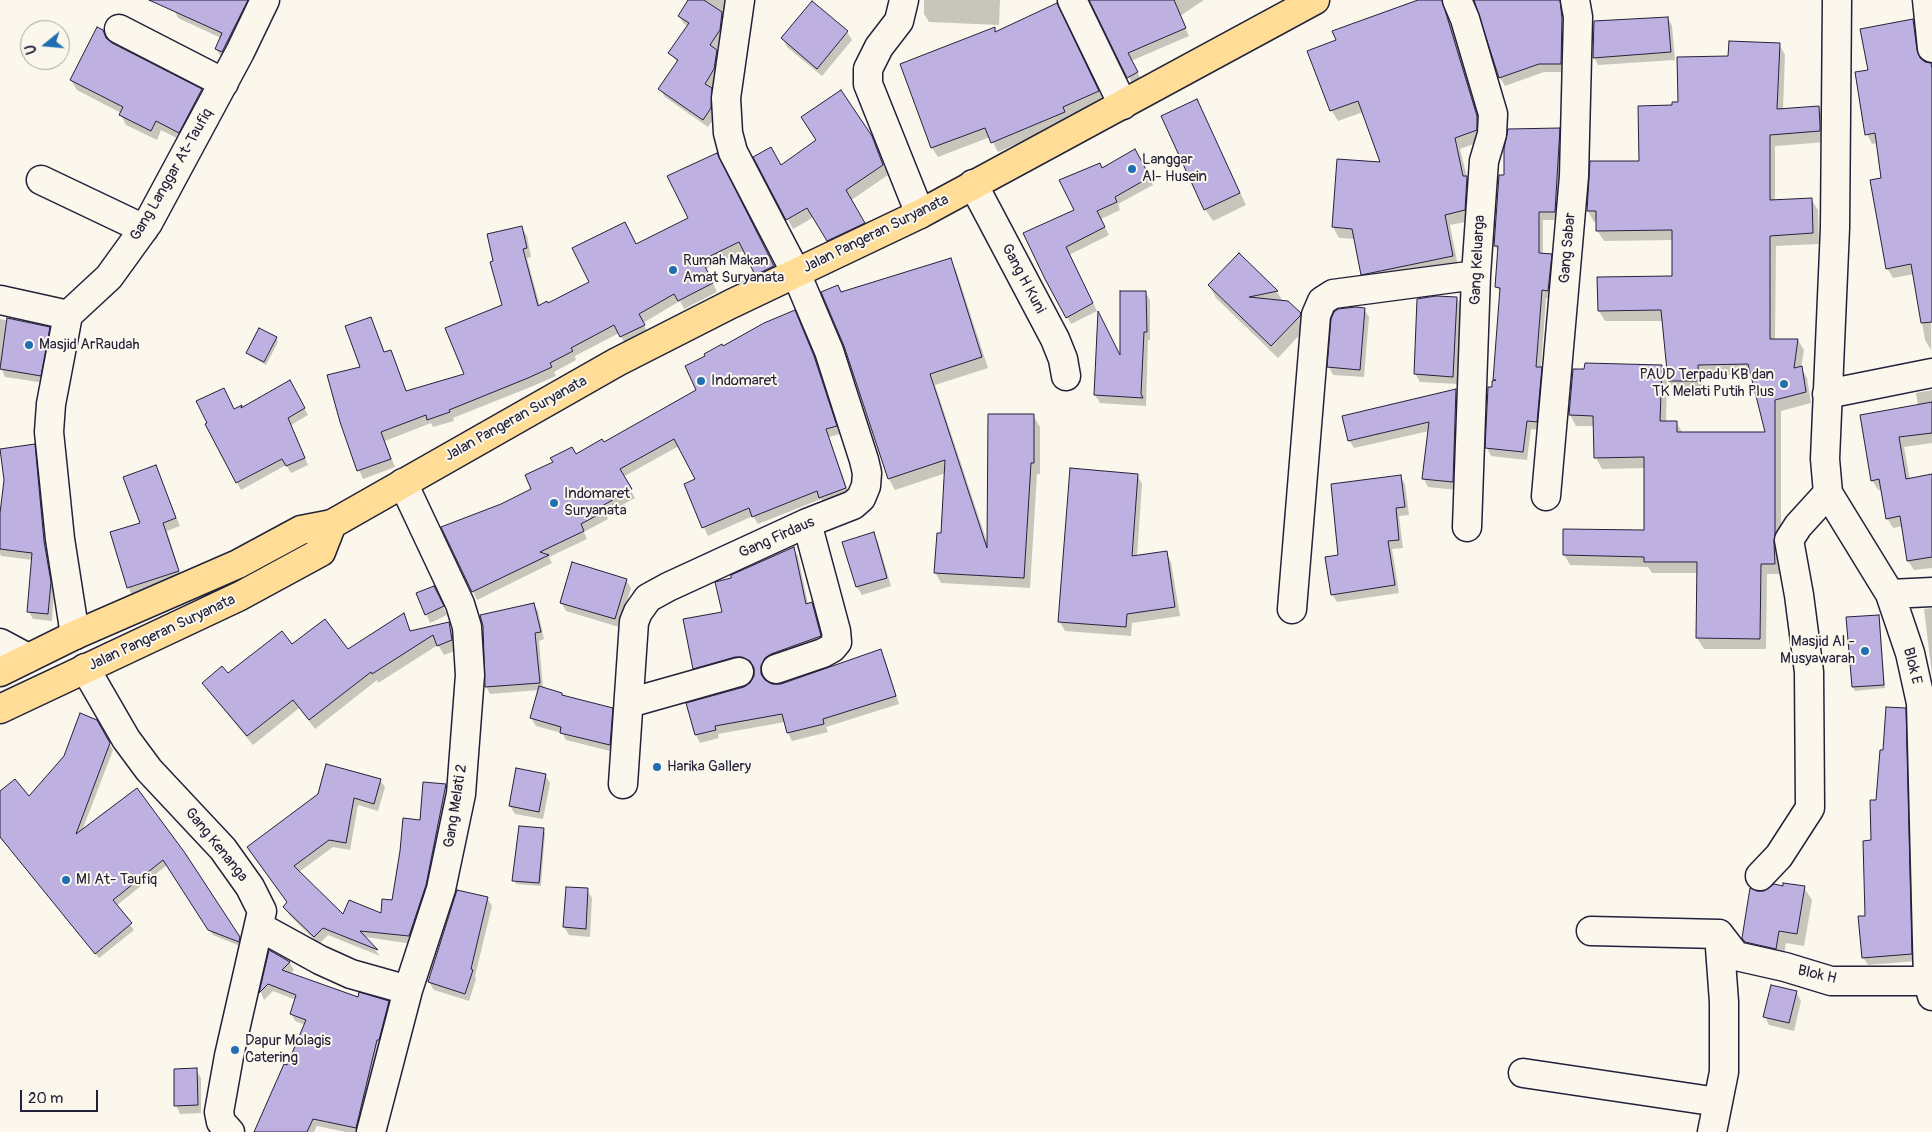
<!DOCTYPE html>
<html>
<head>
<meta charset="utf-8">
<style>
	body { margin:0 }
	#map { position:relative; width:1932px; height:1132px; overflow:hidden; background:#fbf7ec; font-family:Pangolin,sans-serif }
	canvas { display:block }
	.north { position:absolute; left:20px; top:20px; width:50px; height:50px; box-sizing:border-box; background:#fbf7ec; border:1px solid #a4a2a5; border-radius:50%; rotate:253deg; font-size:14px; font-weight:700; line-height:20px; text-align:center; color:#22223b }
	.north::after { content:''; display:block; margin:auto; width:18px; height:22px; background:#1f6fb2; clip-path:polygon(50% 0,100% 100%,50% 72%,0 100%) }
	.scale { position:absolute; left:20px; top:1090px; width:78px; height:22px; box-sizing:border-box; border:2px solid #22223b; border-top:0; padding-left:6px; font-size:15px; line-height:18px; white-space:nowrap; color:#22223b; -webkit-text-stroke:4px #fbf7ec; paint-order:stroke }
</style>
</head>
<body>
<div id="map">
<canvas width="1932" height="1132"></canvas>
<div class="north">U</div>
<div class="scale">20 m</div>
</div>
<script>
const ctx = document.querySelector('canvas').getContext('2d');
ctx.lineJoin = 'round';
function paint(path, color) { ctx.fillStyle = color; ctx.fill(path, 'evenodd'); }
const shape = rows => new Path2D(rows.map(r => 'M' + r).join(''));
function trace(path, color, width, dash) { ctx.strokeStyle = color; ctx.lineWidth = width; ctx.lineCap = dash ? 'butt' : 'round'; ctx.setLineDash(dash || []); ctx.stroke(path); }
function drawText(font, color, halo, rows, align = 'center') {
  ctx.font = font + ' Pangolin,sans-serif'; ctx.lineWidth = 4; ctx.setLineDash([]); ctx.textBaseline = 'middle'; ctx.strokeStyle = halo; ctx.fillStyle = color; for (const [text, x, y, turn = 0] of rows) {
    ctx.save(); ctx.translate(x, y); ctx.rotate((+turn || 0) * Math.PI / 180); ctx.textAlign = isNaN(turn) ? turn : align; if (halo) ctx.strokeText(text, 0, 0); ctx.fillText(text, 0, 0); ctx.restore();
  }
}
paint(shape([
	[178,0,257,0,227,60,221,57,216,48,221,38,178,18,174,10],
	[690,0,732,0,722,15,726,22,724,38,716,50,721,59,718,78,711,89,716,98,715,117,708,127,665,97,660,89,678,63,670,53,688,26,684,24,679,16],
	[924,0,1000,0,999,25,929,22,924,14],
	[1091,0,1204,0,1180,16,1189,36,1131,61,1142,81,1133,85],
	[1422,0,1452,0,1447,9,1448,18,1456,36,1483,128,1482,141,1460,149,1467,177,1473,188,1470,221,1450,225,1458,266,1368,285,1362,274,1355,239,1339,238,1333,227,1381,164,1363,112,1338,121,1332,111,1309,52,1337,41],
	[1555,0,1568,0,1566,8,1503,27,1562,25,1566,33,1565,72,1544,72,1505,86,1500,78,1486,29],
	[1062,14,1103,100,1067,117,1069,121,998,152,990,137,938,157,932,148,901,65,994,29,997,33],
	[1668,18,1672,26,1675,60,1598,65,1594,57],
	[1913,20,1918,30,1921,60,1930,64,1932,68,1931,350,1925,340,1914,274,1893,278,1887,268,1882,179,1878,143,1872,144,1867,134,1870,71],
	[103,31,109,42,201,90,207,100,184,142,161,130,157,140,126,125,121,115,121,113,77,90,71,80],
	[847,32,852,40,822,76,787,47,783,39],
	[1779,44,1785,55,1783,110,1818,107,1824,118,1826,142,1775,146,1775,201,1811,199,1818,210,1819,244,1776,246,1775,340,1798,340,1804,350,1801,368,1807,378,1811,403,1781,411,1781,545,1779,554,1781,574,1767,574,1766,649,1704,649,1697,638,1698,573,1652,573,1648,567,1570,565,1564,554,1645,531,1646,468,1602,469,1596,458,1595,426,1576,426,1570,415,1661,367,1669,381,1664,321,1605,321,1599,311,1673,277,1673,240,1604,241,1597,230,1597,221,1594,222,1588,211,1640,163,1673,106,1680,103,1729,57],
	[1752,374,1767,434,1682,432,1676,422,1666,422,1667,377,1675,392,1704,392,1703,376],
	[1197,101,1246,205,1213,221,1205,209],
	[1559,130,1563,138,1559,220,1543,220,1543,254,1551,255,1555,263,1552,298,1546,298,1541,368,1546,376,1541,430,1531,429,1527,460,1491,456,1487,448,1493,388,1495,382,1501,294,1497,287,1499,253,1495,246,1505,176],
	[871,137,888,175,850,201,869,233,834,250,814,217,793,229,755,157,781,167],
	[1134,151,1153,185,1118,204,1120,210,1101,219,1109,235,1069,255,1097,311,1071,324,1046,279,1076,210,1102,169],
	[721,163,778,275,761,283,745,250,706,269,717,292,684,309,680,301,643,323,648,333,626,345,619,333,575,356,576,360,554,372,556,376,533,386,453,418,454,421,433,427,431,423,385,441,395,467,363,479,359,470,361,367,370,318,385,353,390,351,395,360,407,392,466,375,503,306,522,228,527,236,531,257,527,258,540,306,548,305,590,282,636,245,690,218],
	[1239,254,1277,292,1283,301,1300,314,1307,327,1278,358,1216,298,1209,285],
	[950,259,956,270,988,368,935,385,988,545,1033,415,1040,427,1040,474,1037,474,1030,588,941,583,935,572,942,535,946,473,895,490,889,479,845,345,841,293],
	[1145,292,1150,300,1150,340,1148,340,1146,406,1100,403,1095,395,1099,315,1122,359],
	[1457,298,1461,306,1457,384,1420,382,1415,373],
	[1364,309,1369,317,1364,377,1333,375,1329,367],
	[0,319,49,328,54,336,45,383,5,377,0,365],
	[799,319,818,366,840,434,829,437,850,496,825,505,821,499,758,524,753,516,708,536,685,485,697,480,679,446,623,477,635,498,606,514,608,519,584,532,587,539,549,557,552,563,477,600,443,527,501,505,533,489,576,456,603,443,697,390,722,348],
	[276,338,278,342,266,365,250,356,248,353],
	[289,381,308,415,291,425,308,465,291,473,286,465,241,490,207,425,241,407,242,408],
	[1932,390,1932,443,1904,447,1910,480,1932,476,1932,568,1914,570,1908,561,1903,526,1893,528,1887,518,1882,489,1878,490,1872,480,1918,406,1916,393],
	[1456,391,1460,399,1457,490,1428,487,1424,479,1429,431,1354,448,1349,440],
	[34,446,38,453,54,590,52,621,33,619,29,612,33,560,1,556,0,553,0,524],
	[155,466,180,526,167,531,182,579,132,595,128,587],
	[1137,475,1142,484,1137,557,1166,552,1171,562,1180,616,1132,623,1131,636,1065,631,1060,622],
	[1400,476,1405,484,1409,515,1399,516,1403,548,1392,549,1399,593,1337,602,1332,594,1339,556],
	[873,534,878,542,891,586,862,595,857,587,844,542],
	[793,549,798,556,808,604,811,603,816,611,824,645,765,674,765,682,772,685,781,685,880,651,885,659,899,704,826,727,828,732,792,741,788,733,785,722,718,734,719,738,700,743,696,735,744,688,751,683,755,677,755,668,748,665,698,676,694,668,724,613,733,579],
	[626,580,631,588,619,627,566,611,561,602],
	[418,594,438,595,447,615,430,623],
	[534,604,538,611,544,639,539,641,543,688,562,694,563,697,612,709,616,717,614,752,566,740,562,733,536,726,531,718,539,690,490,694,486,686],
	[1932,608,1932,675,1924,609],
	[403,615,411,632,448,623,454,633,457,650,444,655,438,645,378,683,377,680,315,729,299,708,253,745,209,692,203,683,228,675,292,646,348,651],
	[1878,616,1880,620,1885,688,1855,691,1853,687,1848,618],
	[1905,709,1909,718,1916,961,1868,965,1863,957,1866,917,1872,842,1884,752],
	[96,721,113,750,82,831,137,789,239,937,243,943,242,947,213,935,167,865,116,906,134,930,99,958,0,837,0,793,29,798],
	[545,775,550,783,543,819,515,814,510,806],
	[380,780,385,787,378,811,358,805,350,850,333,847,299,872,343,916,382,915,393,902,445,785,450,793,430,893,413,944,365,937,380,956,328,935,319,944,289,915,285,907,288,903,253,855],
	[543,830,545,833,541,886,516,884,514,880],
	[1784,887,1804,888,1812,900,1804,946,1786,943,1783,961,1750,950,1743,938,1757,892],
	[587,890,592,898,590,937,569,935,564,927],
	[487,898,492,906,475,976,476,979,469,1001,434,990,429,982],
	[270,952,289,962,294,970,290,974,358,999,388,1002,393,1010,361,1132,346,1132,317,1126,314,1132,255,1132,288,1067,305,1025,295,1021,291,1013,296,1000,273,991,264,1000,261,993],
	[1796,992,1801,1001,1794,1031,1769,1025,1765,1017],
	[196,1070,201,1078,201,1113,180,1114,176,1105]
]), '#0003');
const building = shape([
	[149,0,248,0,222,52,215,49,222,33,149,0],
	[688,0,704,0,722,12,720,30,710,45,717,50,714,69,705,84,712,88,711,108,703,120,658,89,678,60,668,53,689,23,678,16,688,0],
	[1089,0,1174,0,1186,28,1128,53,1138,72,1127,78,1089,0],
	[1418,0,1442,0,1477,116,1477,130,1455,138,1463,176,1467,176,1465,210,1445,215,1453,256,1361,275,1352,229,1332,227,1337,159,1380,162,1358,101,1330,111,1307,51,1336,40,1332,31,1418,0],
	[1474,0,1560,0,1562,18,1561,64,1539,64,1499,78,1474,0],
	[812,1,848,31,817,69,781,38,812,1],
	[1057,3,1099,91,1063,107,1065,112,991,143,985,128,931,148,900,64,995,27,995,32,1057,3],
	[1668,17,1671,52,1593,58,1594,21,1668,17],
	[1913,19,1917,50,1920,58,1925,62,1931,63,1932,69,1932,322,1921,323,1911,264,1886,269,1870,180,1881,178,1875,133,1865,135,1855,72,1868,70,1860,29,1913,19],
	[97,27,103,30,106,38,112,43,202,89,179,133,156,121,151,131,119,115,123,107,70,80,97,27],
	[1729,41,1780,43,1777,109,1819,106,1820,125,1820,131,1770,135,1770,200,1812,198,1813,233,1770,236,1770,339,1798,339,1794,368,1802,366,1806,392,1775,400,1775,534,1774,543,1775,564,1761,564,1760,639,1696,638,1697,562,1644,562,1644,557,1563,555,1563,529,1644,530,1644,457,1594,458,1593,416,1569,415,1573,369,1584,369,1585,363,1662,365,1660,421,1677,421,1677,432,1765,432,1748,364,1698,365,1699,381,1668,381,1661,310,1598,311,1597,277,1672,276,1672,230,1596,231,1596,211,1587,211,1590,161,1639,161,1638,106,1672,105,1672,102,1678,102,1677,57,1728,56,1729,41],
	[841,90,872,136,883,165,846,190,865,223,827,241,807,208,786,220,753,157,771,147,781,165,816,140,801,117,841,90],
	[1197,99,1240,193,1204,210,1161,116,1197,99],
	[1560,128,1555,212,1539,212,1539,253,1552,254,1548,291,1542,290,1536,367,1542,367,1537,422,1527,421,1523,452,1485,448,1488,387,1492,387,1492,381,1496,380,1493,380,1500,288,1495,287,1498,246,1494,246,1499,175,1504,175,1504,149,1508,129,1560,128],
	[1135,149,1150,177,1115,197,1117,202,1097,211,1105,227,1066,247,1093,303,1066,318,1045,279,1023,233,1074,210,1059,180,1100,163,1102,168,1135,149],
	[717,153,774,266,755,275,739,242,702,260,713,283,678,301,674,294,639,314,645,325,620,337,614,325,571,348,573,351,550,363,552,367,528,378,449,410,450,412,427,420,426,415,381,432,391,459,357,471,340,422,327,375,360,367,345,326,371,317,384,352,391,350,406,391,464,374,445,328,502,305,490,262,493,261,487,234,522,226,527,248,523,249,538,306,547,301,548,303,589,282,572,248,625,222,636,244,688,218,667,176,717,153],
	[1239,253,1278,291,1249,297,1288,301,1301,313,1300,316,1271,346,1208,285,1239,253],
	[951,258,982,357,930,374,987,548,988,414,1034,414,1034,463,1031,463,1024,578,934,573,937,533,941,533,945,460,888,479,844,346,821,292,838,285,841,292,951,258],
	[1120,291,1146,291,1147,332,1144,332,1141,394,1143,398,1094,395,1098,311,1120,355,1120,291],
	[1436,296,1457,297,1453,377,1414,374,1417,299,1436,296],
	[1356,307,1365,308,1360,370,1327,367,1331,319,1334,312,1338,309,1356,307],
	[795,310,814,356,837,426,826,429,846,488,819,498,817,491,752,517,749,508,702,528,684,484,695,479,674,439,620,469,632,489,602,506,605,511,581,524,584,531,540,552,549,555,472,592,441,527,501,504,531,489,525,475,553,462,550,458,572,447,576,454,602,439,604,442,696,390,685,366,705,356,704,354,722,344,723,346,764,323,795,310],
	[7,318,50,327,41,376,0,369,7,318],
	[259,328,277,337,264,362,246,353,259,328],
	[290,380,305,408,288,418,305,458,286,466,282,459,236,483,205,424,207,423,196,401,224,388,234,409,242,405,241,408,290,380],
	[1456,389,1453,482,1422,479,1429,422,1348,441,1342,416,1456,389],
	[1932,402,1932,433,1899,437,1906,479,1932,474,1932,557,1907,561,1900,516,1886,519,1879,479,1871,481,1860,415,1932,402],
	[35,444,44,541,51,582,48,614,27,612,32,553,0,549,0,513,4,480,0,449,35,444],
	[156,465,176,518,163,523,179,571,127,588,110,532,140,523,123,477,156,465],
	[1070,468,1138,474,1132,556,1167,551,1175,607,1127,614,1126,627,1058,622,1070,468],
	[1401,475,1405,507,1396,508,1399,540,1388,541,1395,585,1331,595,1325,557,1338,555,1331,484,1401,475],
	[874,532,887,578,856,587,842,542,874,532],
	[794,547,806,604,812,602,821,636,771,654,765,658,761,666,761,674,765,680,772,684,781,684,881,649,896,696,823,719,824,724,787,733,782,714,715,726,716,730,695,735,686,703,744,687,750,683,754,676,754,668,750,661,742,657,735,657,693,669,683,619,722,612,715,582,731,578,731,575,794,547],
	[572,562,627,579,615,619,560,603,572,562],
	[434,586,444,606,425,615,416,593,434,586],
	[534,603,541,632,535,633,540,683,485,687,483,626,480,615,534,603],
	[404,613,410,631,449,622,452,640,437,646,433,635,372,674,371,672,309,720,293,700,247,736,202,683,222,666,228,673,282,631,292,644,325,619,348,649,404,613],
	[1879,615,1884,685,1852,687,1846,617,1879,615],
	[539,686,562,693,562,695,613,708,610,745,560,733,561,727,530,718,539,686],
	[1886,707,1906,708,1912,954,1862,958,1858,916,1865,916,1863,841,1871,840,1870,800,1876,800,1880,750,1883,750,1886,707],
	[80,713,97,720,110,743,76,834,137,788,185,853,240,937,239,942,208,930,163,860,113,900,132,923,95,954,0,837,0,791,15,779,29,796,64,756,80,713],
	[326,764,381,779,374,804,354,798,346,843,329,840,294,866,343,914,349,900,381,913,382,899,392,900,400,851,403,818,420,820,423,782,446,784,426,885,409,936,360,931,378,950,323,928,314,937,283,907,287,902,247,847,318,794,326,764],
	[516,768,546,774,539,812,509,806,516,768],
	[519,826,544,828,539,883,512,881,519,826],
	[1783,883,1805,886,1797,934,1779,931,1776,949,1745,942,1742,938,1750,888,1757,891,1764,891,1774,884,1783,886,1783,883],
	[566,887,588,888,586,929,563,927,566,887],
	[457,890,488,897,471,969,473,970,465,994,428,982,457,890],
	[269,950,290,962,282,970,358,997,359,992,389,1001,379,1040,377,1040,356,1128,313,1119,307,1132,254,1132,284,1064,287,1065,306,1020,290,1014,296,995,268,984,259,993,269,950],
	[1771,985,1797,991,1789,1023,1763,1017,1771,985],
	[197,1068,198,1105,174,1106,174,1069,197,1068]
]);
paint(building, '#beb1e2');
trace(building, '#22223b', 1);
const minor = shape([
	[904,0,899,21,879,47,868,69,868,84,920,214],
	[1072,0,1123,105],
	[1457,0,1465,19,1493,114,1492,134,1484,161,1476,275,1467,527],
	[1837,0,1835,228,1825,459,1828,493,1890,594,1910,653,1921,703,1928,981,1932,996],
	[1927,0,1932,48],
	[119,29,224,83],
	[41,180,144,229],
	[973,184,1055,339,1063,359,1066,376],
	[0,300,68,315],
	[1827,394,1932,373],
	[1546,496,1574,176,1578,17,1575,0],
	[1890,594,1932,592],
	[1292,609,1316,315,1322,301,1333,294,1476,275],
	[75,635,60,539,49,432,51,404,68,315,109,277,148,223,240,52,265,0],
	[0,643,28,658],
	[85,668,126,739,149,770,223,849,250,887,262,911,229,1056,219,1112,221,1122,230,1132],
	[776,669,823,653,832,648,837,642,836,631,807,523],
	[629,703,739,672],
	[623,784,634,622,638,612,648,598,668,587,807,523,853,505,861,498,866,486,867,473,864,460,829,351,796,273,733,152,728,133,726,98,740,0],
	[1760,876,1779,856,1810,808,1809,672,1799,595,1789,540,1798,526,1828,493],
	[260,927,320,960,351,974,408,990],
	[1591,931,1719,934],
	[1719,934,1736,956,1785,967,1831,981,1932,981],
	[1523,1073,1718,1102],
	[371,1132,408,990,441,889,461,794,470,675,467,627,460,604,403,483],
	[1712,1132,1724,1072,1724,1002,1719,934]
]);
const major = shape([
	[0,672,75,635,238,564,301,530,332,524,617,362,731,304,920,214,1315,0],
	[0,709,240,596,321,552,332,524]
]);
trace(minor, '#22223b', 31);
trace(major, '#22223b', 31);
trace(minor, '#fbf7ec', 28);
trace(major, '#ffdd96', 28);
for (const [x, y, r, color] of [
	[1132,169,5,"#1f6fb2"],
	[673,270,5,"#1f6fb2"],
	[29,345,5,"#1f6fb2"],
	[701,381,5,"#1f6fb2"],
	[1784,384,5,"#1f6fb2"],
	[554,503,5,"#1f6fb2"],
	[1865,651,5,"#1f6fb2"],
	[657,767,5,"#1f6fb2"],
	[66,880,5,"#1f6fb2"],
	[235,1050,5,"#1f6fb2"]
]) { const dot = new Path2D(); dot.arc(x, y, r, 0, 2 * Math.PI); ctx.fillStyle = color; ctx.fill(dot); trace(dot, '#fbf7ec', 2); }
drawText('15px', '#22223b', '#fbf7ec', [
	["Langgar",1142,160],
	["Al- Husein",1142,177],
	["Rumah Makan",683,261],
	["Amat Suryanata",683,278],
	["Masjid ArRaudah",39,345],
	["PAUD Terpadu KB dan",1774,375,"right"],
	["TK Melati Putih Plus",1774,392,"right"],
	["Indomaret",711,381],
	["Indomaret",564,494],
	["Suryanata",564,511],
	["Masjid Al -",1855,642,"right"],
	["Musyawarah",1855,659,"right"],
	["Harika Gallery",667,767],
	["MI At- Taufiq",76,880],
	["Dapur Molagis",245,1041],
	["Catering",245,1058]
], 'left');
drawText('15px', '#22223b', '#fbf7ec', [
	["Gang Langgar At-Taufiq",172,175,-60],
	["Jalan Pangeran Suryanata",876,234,-26],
	["Gang Sabar",1568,248,-85],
	["Gang Keluarga",1478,260,-87],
	["Gang H Kuni",1023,279,62],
	["Jalan Pangeran Suryanata",516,419,-29],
	["Gang Firdaus",777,538,-24],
	["Jalan Pangeran Suryanata",162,633,-25],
	["Blok E",1912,666,76],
	["Gang Melati 2",456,806,-81],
	["Gang Kenanga",216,845,51],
	["Blok H",1817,975,13]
]);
</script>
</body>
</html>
